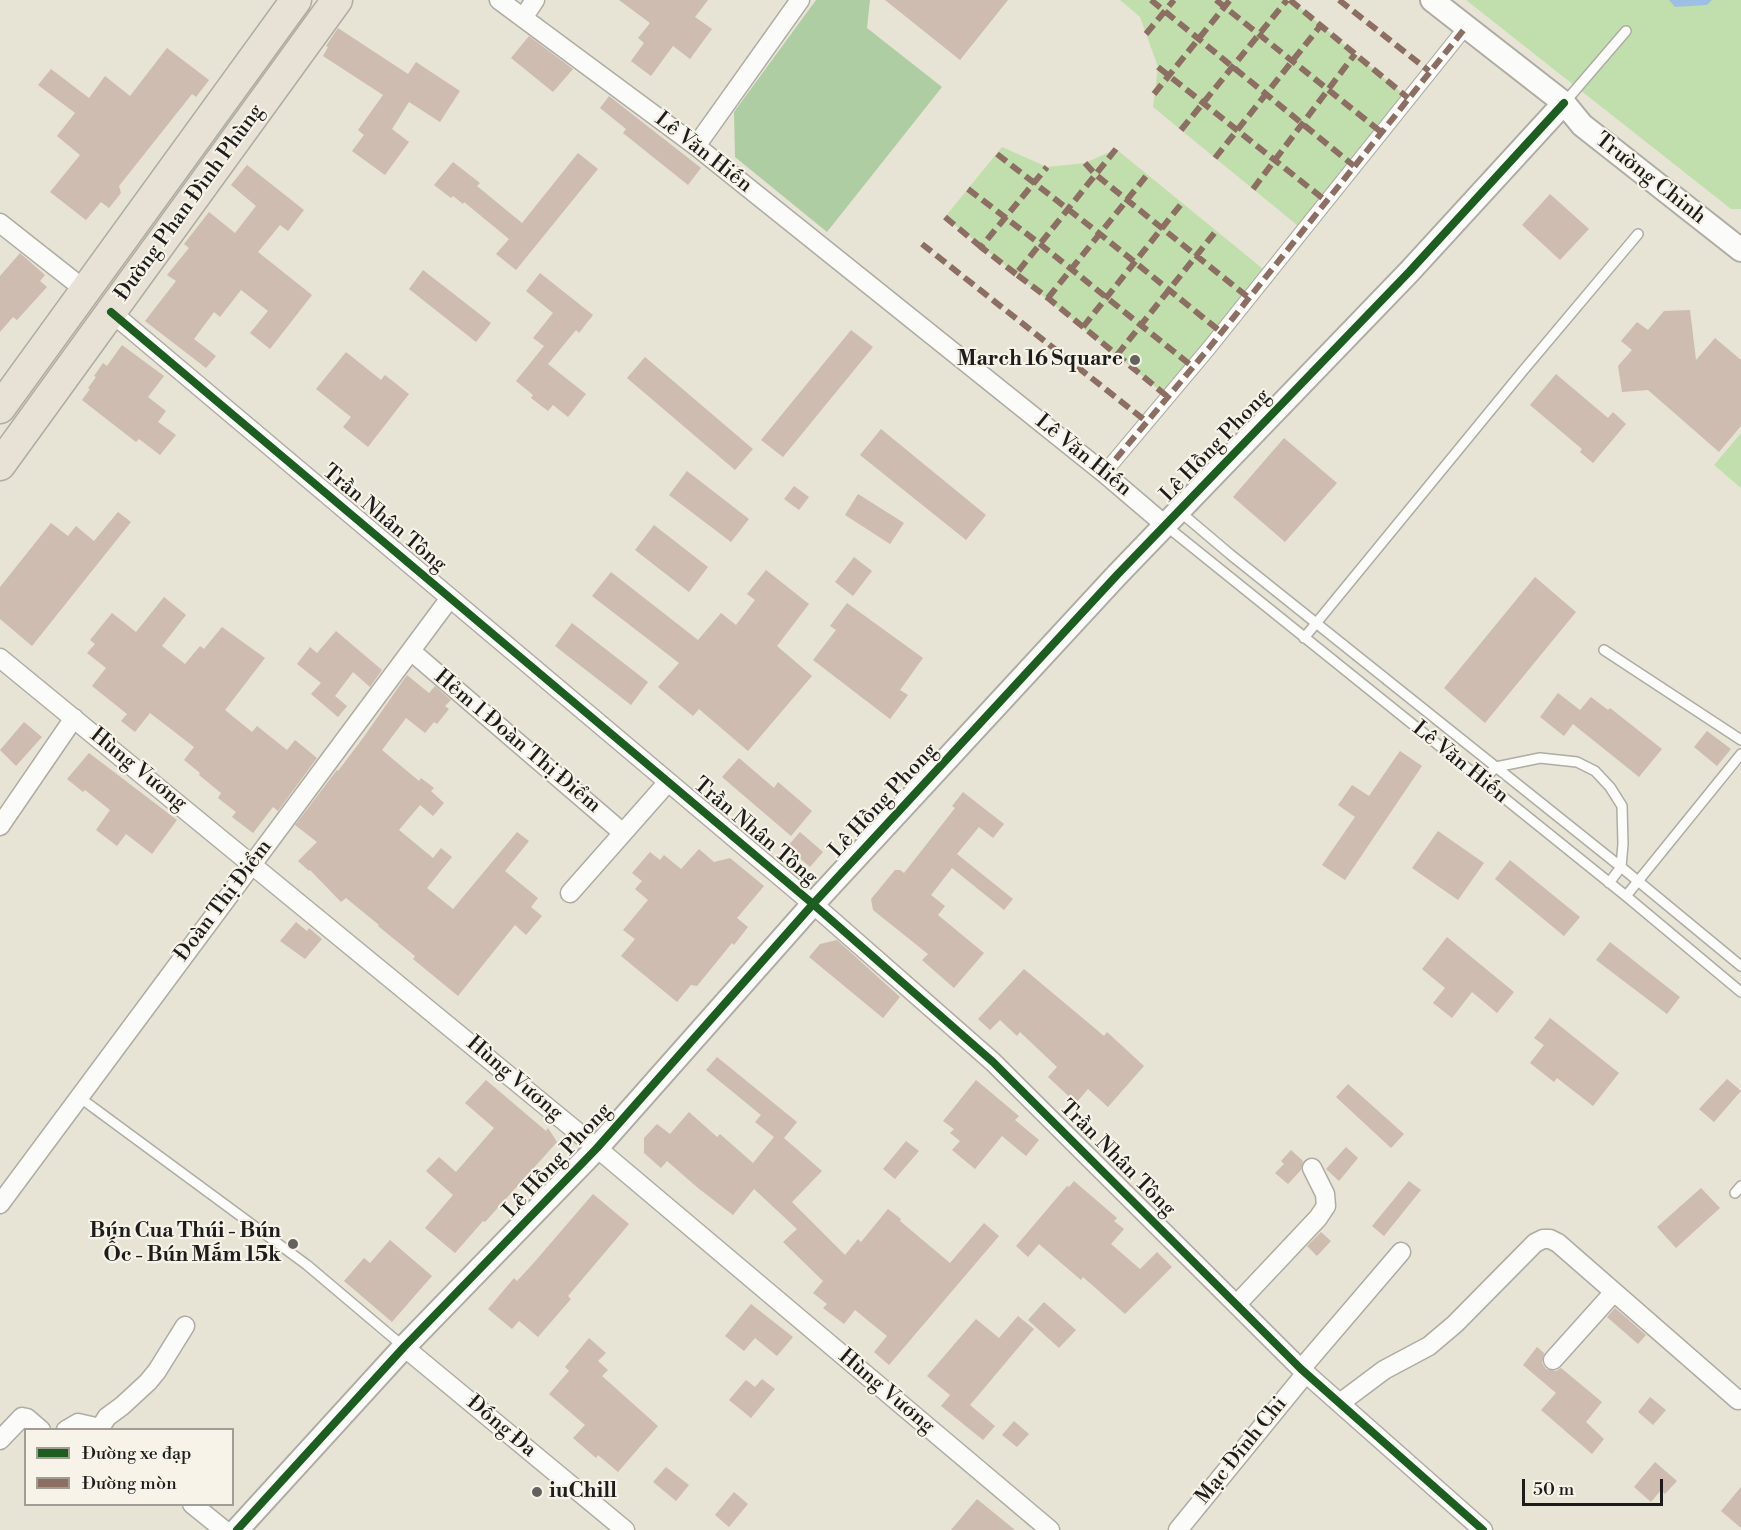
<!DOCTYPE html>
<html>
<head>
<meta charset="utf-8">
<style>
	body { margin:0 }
	#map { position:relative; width:1741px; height:1530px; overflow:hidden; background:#e7e3d5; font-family:"Libre Bodoni",serif }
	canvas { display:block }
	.legend { position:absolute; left:24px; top:1428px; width:210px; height:78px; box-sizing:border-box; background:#f7f3e8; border:2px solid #9f9d96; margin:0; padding:8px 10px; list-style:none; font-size:18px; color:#1c1c1c }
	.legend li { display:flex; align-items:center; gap:12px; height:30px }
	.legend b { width:30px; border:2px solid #9f9d96 }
	.scale { position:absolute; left:1522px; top:1479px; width:141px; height:27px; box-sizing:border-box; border:3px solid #1c1c1c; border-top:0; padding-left:8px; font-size:18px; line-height:21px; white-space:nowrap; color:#1c1c1c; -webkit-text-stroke:4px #f7f3e8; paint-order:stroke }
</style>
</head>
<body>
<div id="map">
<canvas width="1741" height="1530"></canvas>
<ul class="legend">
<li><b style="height:8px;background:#1b5e20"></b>Đường xe đạp</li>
<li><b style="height:8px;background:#8d6e63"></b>Đường mòn</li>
</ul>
<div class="scale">50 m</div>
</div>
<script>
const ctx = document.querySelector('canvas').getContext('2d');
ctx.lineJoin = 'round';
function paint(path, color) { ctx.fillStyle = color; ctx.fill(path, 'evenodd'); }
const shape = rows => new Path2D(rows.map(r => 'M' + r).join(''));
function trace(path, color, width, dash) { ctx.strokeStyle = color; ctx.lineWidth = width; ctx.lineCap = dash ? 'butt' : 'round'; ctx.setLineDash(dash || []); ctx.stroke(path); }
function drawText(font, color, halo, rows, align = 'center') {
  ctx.font = font + ' "Libre Bodoni",serif'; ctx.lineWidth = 4.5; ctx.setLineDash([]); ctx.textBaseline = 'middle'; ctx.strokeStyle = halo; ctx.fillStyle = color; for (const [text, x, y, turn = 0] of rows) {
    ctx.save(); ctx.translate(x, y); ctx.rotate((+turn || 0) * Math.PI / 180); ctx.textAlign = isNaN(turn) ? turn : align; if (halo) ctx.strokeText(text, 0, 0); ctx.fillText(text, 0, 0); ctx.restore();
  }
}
paint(shape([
	[1120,0,1291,0,1408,98,1303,230,1153,107,1158,67,1140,17],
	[1466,0,1741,0,1741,209,1731,209],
	[1002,147,1047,167,1085,163,1116,149,1268,273,1168,397,945,217],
	[1741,433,1741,488,1714,465]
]), '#c1dfad');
paint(shape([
	[816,0,870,0,867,28,942,87,827,232,735,157,734,112]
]), '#afcda2');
paint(shape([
	[1669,0,1712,0,1707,5,1675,7]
]), '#9dbfe3');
paint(shape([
	[619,0,708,0,695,17,712,29,690,59,673,46,651,76,631,61,644,43,638,38,650,23],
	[885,0,1008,0,960,60],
	[338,28,408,74,416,62,460,91,440,122,409,102,392,129,409,142,385,175,352,151,364,135,358,130,383,95,323,56,328,47,326,46],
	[529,36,573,69,553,92,511,58],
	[167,48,209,80,196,97,192,94,119,186,121,193,109,208,101,202,86,220,50,192,80,155,57,136,75,113,38,85,51,69,89,98,105,76,130,96],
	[609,96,701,168,688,185,623,133,626,129,600,108],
	[578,153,598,169,516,270,496,254,509,239,464,202,463,204,453,196,451,198,434,185,453,162,480,183,477,186,522,223],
	[247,165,304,210,288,231,280,225,258,252,312,295,270,349,250,333,268,311,241,290,220,317,214,312,194,339,216,356,206,368,145,321,176,281,167,275,189,248,184,244,209,212,235,233,256,206,231,185],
	[1550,194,1589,229,1560,260,1522,225],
	[20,253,45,275,40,281,47,287,17,320,13,317,0,332,0,276],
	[423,270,491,323,476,342,409,289],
	[540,273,593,315,579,333,576,330,548,364,586,394,568,417,553,405,548,411,531,398,533,395,516,381,544,346,533,338,553,313,526,291],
	[1690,310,1696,360,1715,338,1741,360,1741,426,1719,452,1648,390,1622,392,1618,366,1632,350,1621,341,1637,322,1648,330,1664,311],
	[851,330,873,347,783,457,761,440],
	[122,345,164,376,148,397,166,411,158,422,176,435,160,455,139,439,136,442,82,400,90,389,88,388,96,377,94,376,103,363,107,366],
	[346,352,381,380,385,375,409,394,368,447,343,427,351,417,316,389],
	[645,357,753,449,735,470,627,378],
	[1556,374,1608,418,1613,412,1626,424,1593,463,1580,452,1582,449,1530,405],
	[881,429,986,515,966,540,860,455],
	[1284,438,1337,483,1285,542,1233,497],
	[687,471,749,519,731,542,669,495],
	[794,486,809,497,799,510,784,499],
	[858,494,904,523,890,544,845,515],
	[118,512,131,522,32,646,0,619,0,587,51,523,68,536,76,526,94,541],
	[654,525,708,567,689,592,635,550],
	[854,557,872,571,853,596,835,582],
	[766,570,809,604,777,646,812,676,748,751,699,709,693,716,658,687,679,663,592,596,611,572,698,640,721,613,736,625,755,600,747,594],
	[1535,577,1576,612,1485,723,1444,688],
	[164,597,186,615,162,646,185,664,200,646,204,649,222,627,265,658,225,710,252,732,257,726,287,750,295,740,317,758,278,811,273,807,253,833,232,817,236,812,218,798,221,793,199,775,200,773,184,760,194,747,150,713,135,732,121,721,127,714,92,686,106,668,87,653,95,644,90,640,112,613,136,632],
	[847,603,923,658,900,690,908,695,890,719,813,660,836,630,830,626],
	[572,623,648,682,631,705,555,646],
	[336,631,382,670,370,687,353,672,335,696,347,706,338,717,311,694,321,683,297,664,310,647,317,653],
	[407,675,429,693,435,686,451,700,445,706,449,709,437,724,434,722,425,733,406,718,382,750,419,781,421,778,434,788,431,791,444,803,433,816,420,805,399,830,433,858,441,848,452,857,427,888,453,909,517,832,529,841,505,871,538,898,531,907,542,916,526,935,515,925,458,996,413,959,415,956,378,926,379,925,346,898,341,902,310,870,309,871,298,861,317,842,295,825,337,770,338,771,363,738],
	[1558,693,1580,710,1591,697,1608,710,1610,708,1662,749,1639,777,1573,724,1564,736,1540,717],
	[24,722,42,737,16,766,0,750],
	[1707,731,1731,749,1717,766,1694,747],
	[1400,751,1422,766,1345,880,1322,865,1355,817,1338,805,1352,785,1369,796],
	[89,753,177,820,152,854,126,834,117,846,96,830,110,810,85,790,83,792,67,779],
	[739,758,774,788,778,782,812,811,791,836,722,777],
	[963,792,1004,824,993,838,979,827,957,854,1013,899,1004,910,952,868,931,895,945,906,938,915,984,953,954,988,922,960,928,954,873,910,871,899,895,870,900,870,904,873,955,808,952,806],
	[1438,831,1484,863,1458,900,1412,868],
	[800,832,823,852,810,867,787,847],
	[699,849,714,862,730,858,764,886,737,918,748,927,734,945,732,943,697,986,691,985,677,1002,621,956,635,939,623,930,648,900,635,889,642,881,632,873,650,852,660,860,664,855,681,869],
	[1510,860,1580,917,1564,936,1495,879],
	[296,922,307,931,309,928,322,939,305,959,280,941],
	[1447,937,1514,992,1497,1013,1472,992,1452,1018,1433,1003,1445,988,1422,969],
	[837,940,900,997,883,1018,809,957,820,944],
	[1610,942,1680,997,1667,1014,1596,960],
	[1024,969,1104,1036,1107,1032,1144,1066,1108,1107,1088,1089,1076,1103,1048,1077,1057,1067,1020,1032,1017,1036,1000,1020,990,1030,978,1019],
	[1550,1018,1619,1073,1593,1106,1557,1078,1554,1082,1530,1063,1544,1045,1534,1038],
	[717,1057,797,1122,784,1138,822,1171,792,1202,845,1255,858,1239,861,1242,888,1209,901,1219,900,1221,950,1263,984,1223,999,1236,889,1365,874,1352,887,1336,855,1310,844,1324,823,1308,827,1304,813,1293,823,1281,783,1242,797,1229,754,1189,733,1215,698,1188,667,1161,661,1168,644,1153,644,1138,657,1124,670,1134,689,1112,717,1137,720,1134,753,1163,774,1137,755,1122,761,1115,706,1070],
	[1727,1079,1741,1091,1714,1122,1699,1109],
	[486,1080,546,1131,548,1128,557,1142,485,1222,483,1221,455,1253,425,1228,453,1195,426,1171,439,1157,456,1172,494,1128,465,1103],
	[976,1080,1019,1116,1015,1120,1039,1140,1026,1156,1002,1136,975,1169,952,1150,960,1141,950,1133,954,1129,943,1121],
	[1348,1084,1404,1134,1391,1148,1336,1097],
	[906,1141,919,1151,895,1179,883,1169],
	[1346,1147,1358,1158,1339,1181,1326,1169],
	[1291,1150,1303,1161,1301,1170,1288,1184,1275,1173,1284,1164,1281,1161],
	[1074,1181,1117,1218,1114,1221,1124,1229,1111,1244,1140,1269,1157,1252,1172,1267,1125,1314,1083,1277,1081,1280,1039,1244,1028,1257,1016,1246,1067,1186,1069,1187],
	[1409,1181,1421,1190,1384,1236,1372,1226],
	[1701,1188,1720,1208,1676,1248,1657,1227],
	[593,1194,629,1224,568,1296,571,1299,538,1337,519,1321,512,1329,488,1309,514,1278,517,1281,531,1266],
	[1321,1232,1331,1241,1317,1256,1307,1246],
	[390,1240,432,1276,392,1322,344,1281,364,1258,370,1263],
	[1044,1302,1076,1330,1059,1348,1028,1320],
	[751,1304,793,1337,777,1356,755,1338,744,1351,725,1336],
	[1615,1308,1646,1335,1638,1344,1607,1317],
	[1018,1316,1034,1329,970,1405,995,1426,983,1440,941,1406,950,1395,927,1376,976,1319,999,1338],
	[589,1338,606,1353,598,1361,608,1370,602,1376,658,1426,618,1472,598,1455,596,1458,573,1438,585,1425,549,1394,569,1371,565,1367],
	[1537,1347,1544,1353,1542,1363,1546,1369,1556,1371,1561,1368,1602,1402,1586,1422,1604,1439,1592,1454,1541,1410,1556,1393,1523,1365],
	[762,1379,775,1389,751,1418,729,1400,746,1380,755,1387],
	[1650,1397,1666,1410,1653,1425,1638,1412],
	[1014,1421,1029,1434,1017,1447,1002,1435],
	[1655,1462,1677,1481,1665,1494,1661,1490,1651,1502,1634,1487],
	[666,1467,689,1485,676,1501,653,1482],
	[1741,1487,1741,1528,1721,1511],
	[734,1492,748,1504,729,1527,715,1515],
	[977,1499,1015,1530,951,1530]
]), '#cdbcaf');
const service = shape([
	[1565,102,1626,31],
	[1179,511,1231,555,1621,867,1741,966],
	[1165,525,1626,896,1741,992],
	[1304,638,1522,372,1638,234],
	[1604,650,1741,740],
	[1482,781,1496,767,1540,758,1577,762,1595,771,1610,787,1622,806,1623,844,1621,867,1609,883],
	[1626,896,1741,754],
	[79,1097,307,1265,404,1347],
	[1735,1193,1741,1186]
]);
const pedestrian = shape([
	[1104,473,1209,348,1466,27]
]);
const minor = shape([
	[499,0,696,146,1104,473,1165,525],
	[523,18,535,0],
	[696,146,800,0],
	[0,223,85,290],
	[111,312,813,904,993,1062,1301,1369,1483,1530],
	[411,651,623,833],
	[0,658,597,1148,1050,1530],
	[0,826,74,718],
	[570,893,668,782],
	[0,1204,450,598],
	[1237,1304,1318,1218,1326,1206,1325,1194,1312,1168],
	[404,1347,625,1530],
	[1553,1360,1614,1292],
	[1301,1369,1401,1252],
	[1340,1403,1384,1370,1429,1346,1455,1324,1535,1243,1543,1239,1550,1239,1558,1243,1738,1400],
	[66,1430,78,1423,100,1428],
	[102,1430,100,1428,107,1417,122,1406,148,1382,157,1371,185,1326],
	[0,1440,22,1417,27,1418,41,1430],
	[192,1504,224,1530],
	[1178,1530,1306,1373]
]);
const tertiary = shape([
	[1432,0,1564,103,1582,125,1741,250],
	[237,1530,404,1347,597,1148,813,904,1117,575,1409,272,1564,103]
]);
const primary = shape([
	[0,408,296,0],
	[0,465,337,0]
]);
trace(service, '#aeaca3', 12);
trace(pedestrian, '#aeaca3', 16);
trace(minor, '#aeaca3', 21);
trace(tertiary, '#aeaca3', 26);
trace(primary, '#aeaca3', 33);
trace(service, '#fbfbf9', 9);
trace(pedestrian, '#fbfbf9', 14);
trace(minor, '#fbfbf9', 18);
trace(tertiary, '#fbfbf9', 22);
trace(primary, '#e8e1d5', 30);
trace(shape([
	[1151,0,1354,166],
	[1216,0,1381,132],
	[1290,0,1408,98],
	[1339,0,1429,71],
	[1146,34,1174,0],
	[1158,67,1326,201],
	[1154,94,1230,0],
	[1181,130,1287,0],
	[1116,149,1016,274,1048,298,1168,397],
	[997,154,1100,234,1221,332],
	[1215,158,1321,25],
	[1085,163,1095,174,1127,200,1249,298],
	[968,189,1040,244,1193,367],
	[1253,189,1355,54],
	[945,217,981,247],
	[922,244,1147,422],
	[1016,274,981,247,1047,167],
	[1048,298,1147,175],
	[1083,327,1182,203],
	[1117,355,1216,231],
	[1104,473,1209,348,1466,27]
]), '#8d6e63', 6, [12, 6]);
trace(shape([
	[111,312,813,904,993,1062,1301,1369,1483,1530],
	[237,1530,404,1347,597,1148,813,904,1117,575,1409,272,1564,103]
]), '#1b5e20', 8);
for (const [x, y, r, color] of [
	[1135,360,6,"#63625d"],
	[293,1244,6,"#63625d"],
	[537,1492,6,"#63625d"]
]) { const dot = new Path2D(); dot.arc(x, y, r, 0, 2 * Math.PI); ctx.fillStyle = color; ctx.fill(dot); trace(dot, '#f7f3e8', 2); }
drawText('21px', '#1c1c1c', '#f7f3e8', [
	["Lê Văn Hiến",703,153,38],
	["Trường Chinh",1650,179,38],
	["Đường Phan Đình Phùng",190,203,-54],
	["Lê Hồng Phong",1216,446,-46],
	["Lê Văn Hiến",1083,456,39],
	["Trần Nhân Tông",384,519,40],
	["Hẻm 1 Đoàn Thị Điểm",517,742,40],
	["Lê Văn Hiến",1460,763,39],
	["Hùng Vương",138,770,39],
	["Lê Hồng Phong",884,801,-47],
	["Trần Nhân Tông",755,832,40],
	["Đoàn Thị Điểm",224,901,-53],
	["Hùng Vương",514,1079,40],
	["Trần Nhân Tông",1117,1159,45],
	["Lê Hồng Phong",558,1161,-47],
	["Hùng Vương",886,1392,40],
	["Đống Đa",501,1427,40],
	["Mạc Đĩnh Chi",1242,1451,-51]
]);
drawText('bold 21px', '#1c1c1c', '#f7f3e8', [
	["March 16 Square",1123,360],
	["Bún Cua Thúi - Bún",281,1232],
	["Ốc - Bún Mắm 15k",281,1256],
	["iuChill",549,1492,"left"]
], 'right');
</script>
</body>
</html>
